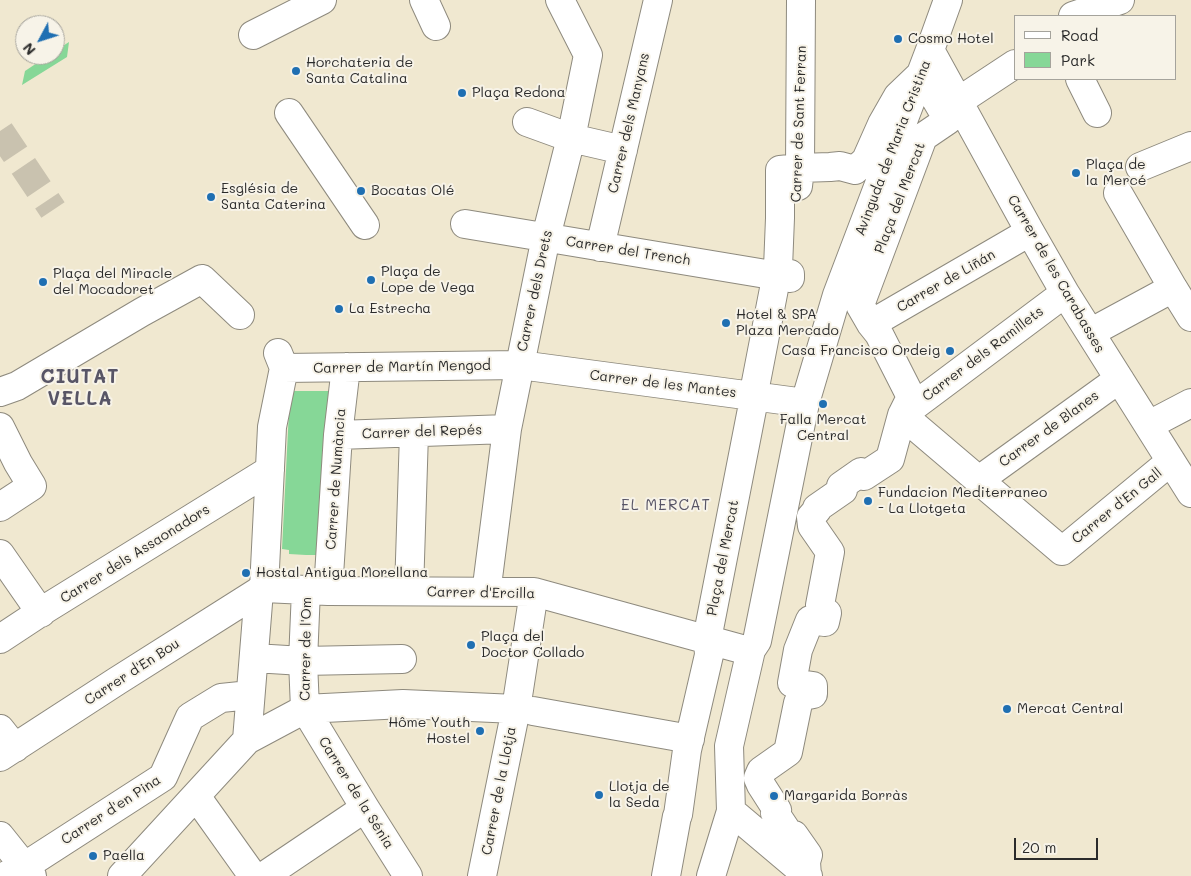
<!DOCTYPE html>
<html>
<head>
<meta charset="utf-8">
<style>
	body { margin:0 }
	#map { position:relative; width:1191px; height:876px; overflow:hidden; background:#f0e8d0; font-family:Mali,sans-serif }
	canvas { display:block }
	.legend { position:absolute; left:1014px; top:15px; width:162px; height:65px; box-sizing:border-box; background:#f7f3e8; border:1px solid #a5a39c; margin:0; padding:6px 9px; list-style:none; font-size:15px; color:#2b2b2b }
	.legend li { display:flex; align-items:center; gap:10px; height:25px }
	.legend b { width:25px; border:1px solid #a5a39c }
	.north { position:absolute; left:15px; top:15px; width:50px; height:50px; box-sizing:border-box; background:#f7f3e8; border:1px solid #a5a39c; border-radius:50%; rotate:230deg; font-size:14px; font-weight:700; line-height:20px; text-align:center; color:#2b2b2b }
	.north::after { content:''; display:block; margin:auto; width:18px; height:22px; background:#1f6fb2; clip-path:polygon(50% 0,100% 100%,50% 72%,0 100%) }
	.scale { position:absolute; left:1014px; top:838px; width:84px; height:22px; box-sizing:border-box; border:2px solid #2b2b2b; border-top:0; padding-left:6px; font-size:15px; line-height:18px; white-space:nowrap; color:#2b2b2b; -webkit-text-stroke:4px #f7f3e8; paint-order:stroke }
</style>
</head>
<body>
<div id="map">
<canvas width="1191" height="876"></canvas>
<ul class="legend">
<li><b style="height:6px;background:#fff"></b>Road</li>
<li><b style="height:14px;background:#86d797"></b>Park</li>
</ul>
<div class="north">N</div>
<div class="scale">20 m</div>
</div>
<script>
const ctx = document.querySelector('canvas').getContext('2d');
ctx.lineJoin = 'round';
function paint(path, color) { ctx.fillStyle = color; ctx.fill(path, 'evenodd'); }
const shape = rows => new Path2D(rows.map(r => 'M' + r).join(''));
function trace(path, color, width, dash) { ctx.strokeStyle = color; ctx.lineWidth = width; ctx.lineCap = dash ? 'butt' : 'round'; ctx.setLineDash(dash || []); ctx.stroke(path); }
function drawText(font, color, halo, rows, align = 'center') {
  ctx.font = font + ' Mali,sans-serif'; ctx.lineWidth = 4; ctx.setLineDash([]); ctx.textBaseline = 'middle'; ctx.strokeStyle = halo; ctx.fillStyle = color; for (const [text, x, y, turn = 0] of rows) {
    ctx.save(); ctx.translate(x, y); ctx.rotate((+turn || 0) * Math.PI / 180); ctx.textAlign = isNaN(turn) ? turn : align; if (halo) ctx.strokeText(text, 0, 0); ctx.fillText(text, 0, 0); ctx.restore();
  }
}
paint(shape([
	[69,42,67,57,22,85,25,71,49,55,55,55,55,51],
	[290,391,336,391,326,555,306,555,289,554,289,550,282,549]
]), '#86d797');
trace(shape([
	[0,131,53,210]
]), '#c9c2af', 28, [28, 14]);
const minor = shape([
	[424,0,436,26],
	[1073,16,1120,0],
	[253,35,322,0],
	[930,50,1029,230,1065,293,1191,493],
	[1080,79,1097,113],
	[965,97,1015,64],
	[289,113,365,225],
	[527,122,571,138,623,150],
	[1140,167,1191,146],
	[798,186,800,168,801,0],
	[1118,193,1173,288,1191,317],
	[465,224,790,278,790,274],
	[600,247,658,0],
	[1065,293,902,415,1062,551,1171,461],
	[871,324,1021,237],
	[1099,328,1173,288],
	[284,368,520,365,805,403],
	[0,392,17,386,142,312,202,279,240,315],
	[1149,425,1191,403],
	[0,427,18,463,32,486,0,507],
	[338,435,507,429],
	[979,480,1108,387,1120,380],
	[0,554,41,613],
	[264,588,328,591,534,592,745,650,751,650],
	[264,588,272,427,284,368,278,353],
	[306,590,303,661,305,709,365,808,408,876],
	[328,591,338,435,346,367],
	[409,591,414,433],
	[488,591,488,578,507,429,546,237,571,138,588,55,560,0],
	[0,639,47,608,270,470],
	[254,658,303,661,402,659],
	[533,711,690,739],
	[0,729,15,748],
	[247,740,259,591],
	[0,757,117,681,264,588],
	[196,796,253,876],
	[731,811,808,876],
	[0,836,32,876],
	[5,876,25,866,163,777,190,717,221,698,250,695],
	[122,876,247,740,305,709,403,704,516,709],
	[264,876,365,808],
	[482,876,516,709,534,592],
	[666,876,677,816,678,815,687,750,709,655,708,640,709,629,753,404,756,382,778,268,780,218,780,170,800,168,830,167,840,166,855,170,866,160,882,124,898,96,921,74,948,120,923,137,860,305,871,324,879,334,911,397,902,415,890,459,864,476,861,472,841,486,843,490,817,508,817,510,811,517,812,526,830,552,820,605,825,613,827,613,825,622,810,620,798,650,792,683,813,686,813,694,803,696,798,703,788,752,761,771,758,778,761,785,777,810,775,813,791,837,794,835,808,855,806,862,807,876],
	[711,876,731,811,729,746,751,650,757,641,805,403,837,295,930,50,948,0]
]);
trace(minor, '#8e8a7e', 30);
trace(minor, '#fff', 28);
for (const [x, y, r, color] of [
	[898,39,5,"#1f6fb2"],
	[296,71,5,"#1f6fb2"],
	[462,93,5,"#1f6fb2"],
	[1076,173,5,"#1f6fb2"],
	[361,191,5,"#1f6fb2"],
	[211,197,5,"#1f6fb2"],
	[371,280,5,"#1f6fb2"],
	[43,282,5,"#1f6fb2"],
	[339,309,5,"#1f6fb2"],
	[726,323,5,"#1f6fb2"],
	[950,351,5,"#1f6fb2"],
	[823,404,5,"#1f6fb2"],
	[868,501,5,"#1f6fb2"],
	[246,573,5,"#1f6fb2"],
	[471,645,5,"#1f6fb2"],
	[1007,709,5,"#1f6fb2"],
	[480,731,5,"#1f6fb2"],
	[599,795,5,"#1f6fb2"],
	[774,796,5,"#1f6fb2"],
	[93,856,5,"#1f6fb2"]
]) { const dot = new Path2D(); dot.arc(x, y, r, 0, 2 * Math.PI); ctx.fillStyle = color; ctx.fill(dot); trace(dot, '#f7f3e8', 2); }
drawText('14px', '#2b2b2b', '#f7f3e8', [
	["Cosmo Hotel",908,39],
	["Horchateria de",306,63],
	["Santa Catalina",306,79],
	["Plaça Redona",472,93],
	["Plaça de",1086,165],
	["la Mercé",1086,181],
	["Església de",221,189],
	["Santa Caterina",221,205],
	["Bocatas Olé",371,191],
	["Plaça de",381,272],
	["Lope de Vega",381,288],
	["Plaça del Miracle",53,274],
	["del Mocadoret",53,290],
	["La Estrecha",349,309],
	["Hotel & SPA",736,315],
	["Plaza Mercado",736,331],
	["Casa Francisco Ordeig",940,351,"right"],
	["Falla Mercat",823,420,"center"],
	["Central",823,436,"center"],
	["Fundacion Mediterraneo",878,493],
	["- La Llotgeta",878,509],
	["Hostal Antigua Morellana",256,573],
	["Plaça del",481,637],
	["Doctor Collado",481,653],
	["Mercat Central",1017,709],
	["Hôme Youth",470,723,"right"],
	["Hostel",470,739,"right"],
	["Llotja de",609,787],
	["la Seda",609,803],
	["Margarida Borràs",784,796],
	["Paella",103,856]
], 'left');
drawText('14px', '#2b2b2b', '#f7f3e8', [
	["Carrer dels Manyans",629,123,-77],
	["Carrer de Sant Ferran",799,124,-88],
	["Avinguda de Maria Cristina",893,148,-69],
	["Plaça del Mercat",900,198,-69],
	["Carrer del Trench",628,251,9],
	["Carrer de les Carabasses",1056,274,60],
	["Carrer de Liñán",946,281,-30],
	["Carrer dels Drets",535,291,-78],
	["Carrer dels Ramillets",983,354,-37],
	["Carrer de Martín Mengod",402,367,-1],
	["Carrer de les Mantes",663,384,7],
	["Carrer de Blanes",1049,429,-36],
	["Carrer del Repés",422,432,-2],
	["Carrer de Numància",336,479,-86],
	["Carrer d'En Gall",1117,506,-39],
	["Carrer dels Assaonadors",135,554,-32],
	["Plaça del Mercat",723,558,-79],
	["Carrer d'Ercilla",481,593,1],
	["Carrer de l'Om",306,649,-89],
	["Carrer d'En Bou",132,672,-33],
	["Carrer de la Llotja",499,791,-79],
	["Carrer de la Sénia",356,793,58],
	["Carrer d'en Pina",111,810,-33]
]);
ctx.letterSpacing = '1px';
drawText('15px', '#585566', '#f7f3e8', [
	["EL MERCAT",666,505]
]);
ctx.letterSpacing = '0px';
ctx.letterSpacing = '1px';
drawText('bold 19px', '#585566', '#f7f3e8', [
	["CIUTAT",80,377],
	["VELLA",80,399]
]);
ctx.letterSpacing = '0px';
</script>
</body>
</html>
